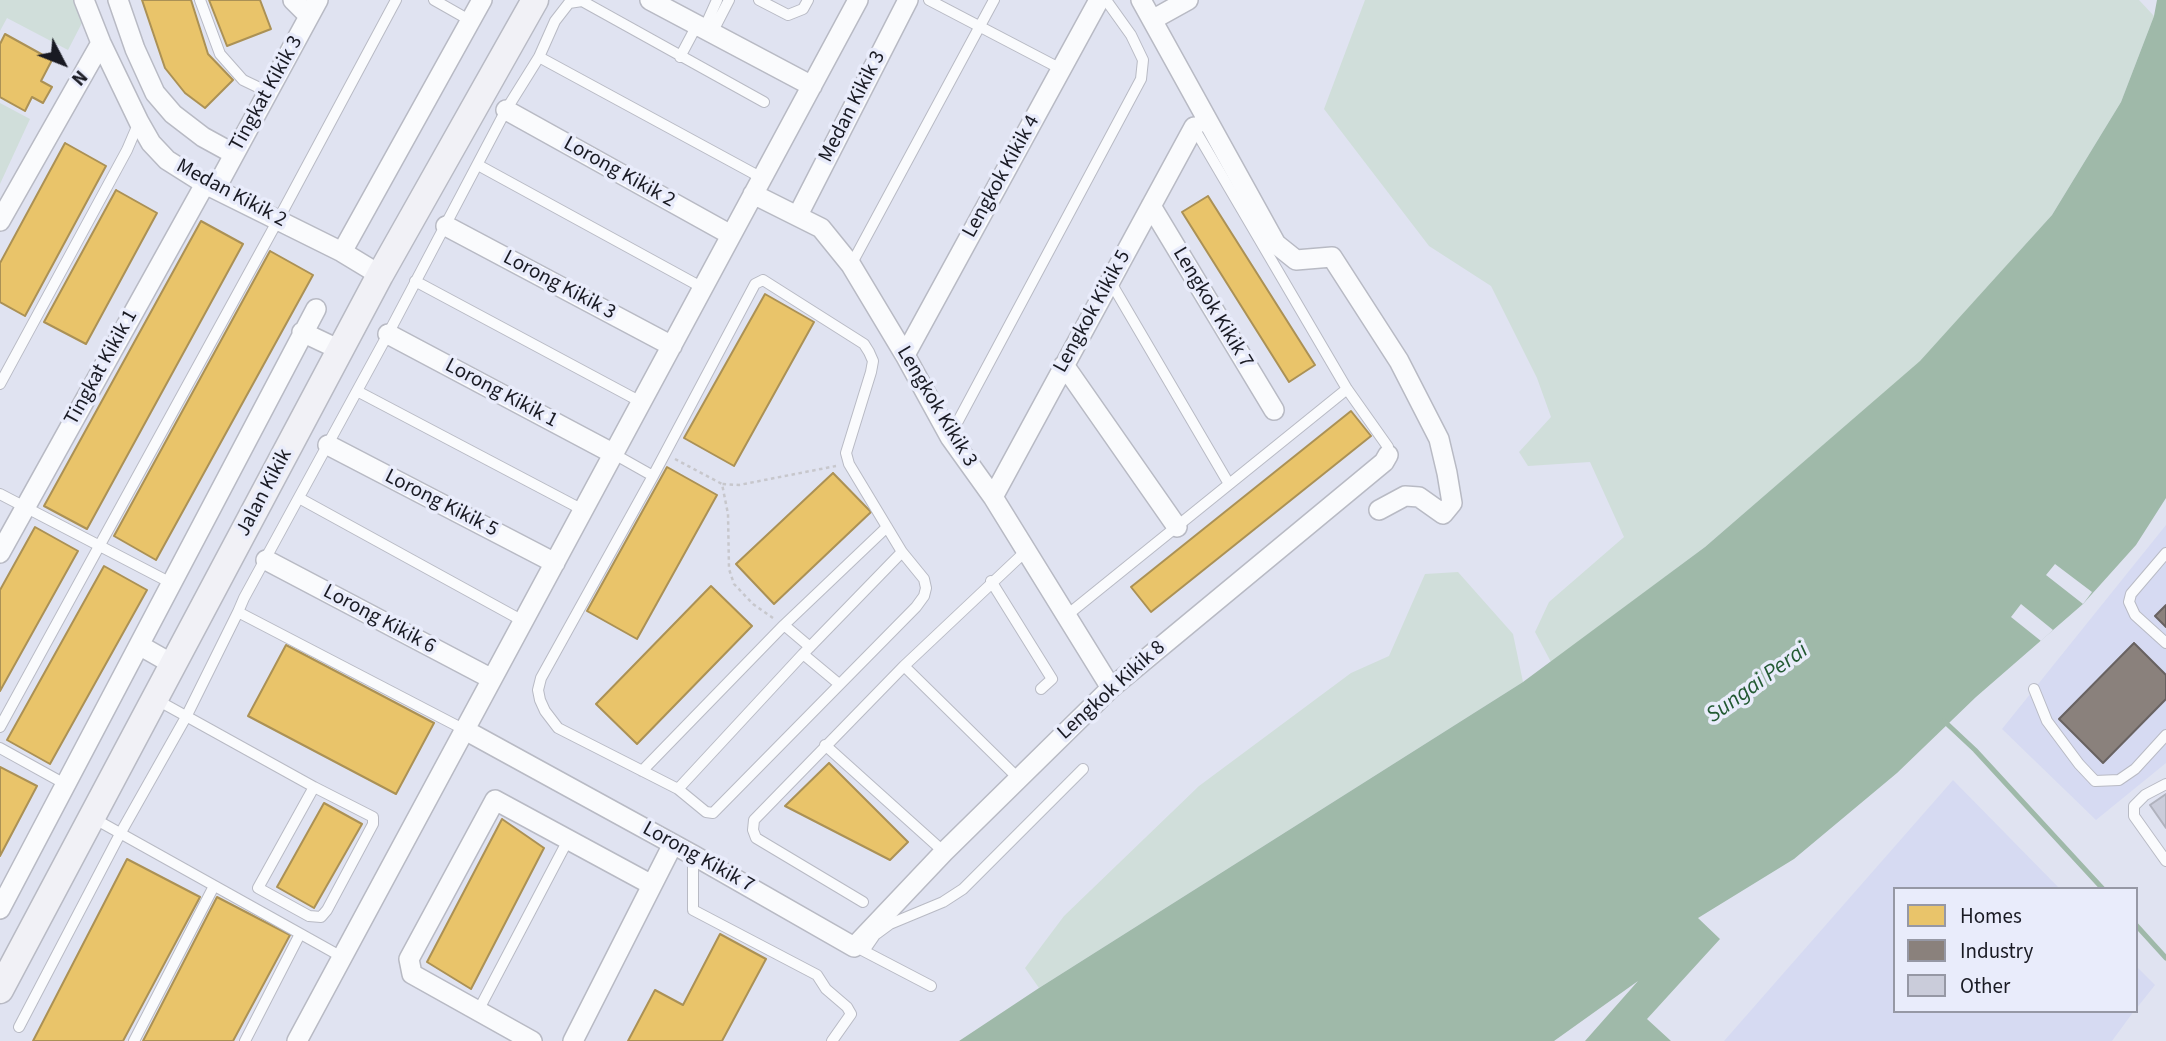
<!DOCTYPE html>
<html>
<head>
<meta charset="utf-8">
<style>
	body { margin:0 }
	#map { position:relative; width:2166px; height:1041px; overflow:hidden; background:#e0e3f1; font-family:"Source Sans 3",sans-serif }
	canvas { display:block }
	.legend { position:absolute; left:1893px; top:887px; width:245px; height:126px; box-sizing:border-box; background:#e9ecfb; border:2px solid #9698a5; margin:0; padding:9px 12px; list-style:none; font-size:21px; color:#191a23 }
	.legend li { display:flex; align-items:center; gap:14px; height:35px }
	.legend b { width:35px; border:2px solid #9698a5 }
	.north { position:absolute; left:28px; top:28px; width:70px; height:70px; -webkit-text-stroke:5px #e9ecfb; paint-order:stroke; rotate:132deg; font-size:19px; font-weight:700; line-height:28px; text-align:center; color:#191a23 }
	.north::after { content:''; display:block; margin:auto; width:24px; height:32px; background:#191a23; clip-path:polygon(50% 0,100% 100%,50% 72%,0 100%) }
</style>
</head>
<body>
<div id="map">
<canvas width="2166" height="1041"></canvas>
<ul class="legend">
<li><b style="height:19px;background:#e9c46a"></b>Homes</li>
<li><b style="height:19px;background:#8a817c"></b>Industry</li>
<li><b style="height:19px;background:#caccda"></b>Other</li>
</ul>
<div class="north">N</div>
</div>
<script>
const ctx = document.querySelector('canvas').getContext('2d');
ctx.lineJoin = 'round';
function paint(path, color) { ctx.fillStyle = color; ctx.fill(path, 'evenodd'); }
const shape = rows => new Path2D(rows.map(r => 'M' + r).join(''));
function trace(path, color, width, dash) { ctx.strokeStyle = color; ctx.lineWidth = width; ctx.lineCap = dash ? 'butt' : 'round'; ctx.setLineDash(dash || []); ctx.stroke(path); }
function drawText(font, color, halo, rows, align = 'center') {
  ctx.font = font + ' "Source Sans 3",sans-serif'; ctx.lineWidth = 7; ctx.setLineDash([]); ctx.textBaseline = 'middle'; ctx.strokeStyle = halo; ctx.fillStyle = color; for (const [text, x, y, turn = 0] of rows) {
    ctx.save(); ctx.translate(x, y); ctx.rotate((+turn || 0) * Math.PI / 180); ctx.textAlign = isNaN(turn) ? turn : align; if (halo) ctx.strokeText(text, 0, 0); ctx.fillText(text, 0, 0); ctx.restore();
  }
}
paint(shape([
	[2166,525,2166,763,2096,820,2002,729],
	[1953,780,2060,889,1895,889,1895,1011,2134,1011,2112,1041,1724,1041],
	[2136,966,2155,985,2136,1009]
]), '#d6daf2');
paint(shape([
	[0,0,74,0,83,21,68,50,7,18,0,31],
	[1365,0,2139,0,2154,16,2121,102,2052,215,1921,361,1705,547,1551,662,1535,632,1549,602,1624,537,1590,462,1528,466,1519,452,1551,417,1537,378,1491,286,1429,246,1324,109],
	[0,103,30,119,0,184],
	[1458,572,1513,634,1523,682,1039,988,1025,968,1064,916,1199,786,1351,673,1389,656,1425,574]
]), '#d0deda');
paint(shape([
	[2157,0,2166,0,2166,498,2136,545,2083,604,1976,697,1897,773,1794,859,1698,918,1720,939,1647,1019,1671,1041,1585,1041,1638,981,1554,1041,959,1041,1039,988,1523,682,1705,547,1920,361,2052,215,2121,102,2154,16]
]), '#9fb9a9');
paint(shape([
	[2055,564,2092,592,2083,604,2046,575],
	[2021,604,2053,630,2041,641,2011,617]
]), '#e0e3f1');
const homes = shape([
	[142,0,191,0,208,54,233,80,205,108,185,93,165,68,142,0],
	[209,0,260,0,271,29,227,46,209,0],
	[5,34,52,60,41,81,52,87,43,103,32,97,25,111,0,97,0,44,5,34],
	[65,143,106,166,25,316,0,302,0,263,65,143],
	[116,190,157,213,86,344,44,322,116,190],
	[1208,196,1315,365,1289,382,1182,212,1208,196],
	[201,221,243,244,87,529,44,506,201,221],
	[270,251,313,275,156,560,114,536,270,251],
	[765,294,814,322,734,466,684,438,765,294],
	[1351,411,1371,436,1151,612,1131,587,1351,411],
	[667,467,717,495,637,639,587,611,667,467],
	[833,473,871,512,774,604,736,564,833,473],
	[35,527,78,551,0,691,0,590,35,527],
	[104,566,147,590,50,764,7,740,104,566],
	[711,586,752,626,637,744,596,704,711,586],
	[286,645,434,723,396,794,248,716,286,645],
	[829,763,908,842,890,860,785,806,829,763],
	[0,767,37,786,0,856,0,767],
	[324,803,362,824,314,908,277,887,324,803],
	[502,819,544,848,471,989,427,962,502,819],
	[127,859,200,897,123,1041,33,1041,127,859],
	[217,897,290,935,233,1041,143,1041,217,897],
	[720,934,766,959,722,1041,628,1041,655,990,683,1005,720,934]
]);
paint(homes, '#e9c46a');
trace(homes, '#ab9155', 2);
const industry = shape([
	[2166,605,2166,627,2155,616,2166,605],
	[2134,643,2166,675,2166,699,2103,763,2059,719,2134,643]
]);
paint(industry, '#8a817c');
trace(industry, '#686261', 2);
trace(shape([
	[1944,721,1975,750,2103,889],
	[2136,925,2166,958]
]), '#9fb9a9', 5);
const building = shape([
	[2166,794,2166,828,2150,805,2166,794]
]);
paint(building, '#caccda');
trace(building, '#b0b2bd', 2);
const lane = shape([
	[200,0,220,54,243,80,268,92],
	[434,0,471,21],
	[759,0,788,15,803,9,808,0],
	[929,0,1061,69],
	[704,29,717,0],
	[712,33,729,0],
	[539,57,762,178],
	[680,57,697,25],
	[1194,128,1347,389,1388,447,1388,455],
	[478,165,703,288],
	[851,265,994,0],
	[763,280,864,344,869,352,873,361,871,372,846,453,849,464,902,552,924,579,926,588,924,596,916,607,713,813,706,812,678,789,558,728,545,711,540,700,538,690,541,678,653,476,755,284,763,280],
	[415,281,641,402],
	[1110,281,1229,484],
	[0,384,127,150,139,122],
	[357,391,583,510],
	[950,436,1141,79,1143,60,1131,35,1106,0],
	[614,454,653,476],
	[0,494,171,583],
	[299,498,523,621],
	[2166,553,2131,594,2129,602,2135,615,2166,643],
	[991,581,1052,679,1041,689],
	[1066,616,1347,389],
	[784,625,810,647],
	[803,654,839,684],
	[904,666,1019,779],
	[2034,689,2047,721,2079,764,2095,781,2119,780,2135,769,2166,735],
	[157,700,314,787,258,888,309,916,321,917,327,910,373,824,373,817,314,787],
	[0,727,278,220,396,0],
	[465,730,238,612,244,598,388,334,506,110,539,57,555,21,569,3,582,1,764,102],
	[825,745,944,852],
	[0,748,65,784],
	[642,771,784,625,887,527],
	[2166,784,2145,795,2134,806,2134,816,2166,861],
	[678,789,803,654,902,552],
	[93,818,342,957],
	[693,855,693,910,817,975,826,989,847,1007,851,1014,832,1041],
	[863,902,756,838,753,830,754,820,904,666,1026,551],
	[860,949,931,986],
	[864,951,875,935,890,924,943,902,963,889,1083,769],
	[478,1011,568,840],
	[19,1027,120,834,186,717,238,612],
	[134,1041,214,886],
	[245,1041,300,934]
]);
const street = shape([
	[84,0,101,43,139,122,151,143,167,160,205,184,342,252,380,275],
	[118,0,135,49,155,93,173,114,203,137,234,154],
	[293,0,309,16],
	[650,0,812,86],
	[1141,0,1276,244,1296,260,1332,257,1399,361,1439,439,1447,473,1452,503,1443,514,1419,497,1405,496,1379,510],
	[1152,20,1188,0],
	[506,110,731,235],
	[216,188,318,0],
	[753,194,821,228,851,265,905,355,950,437,993,497,1111,688],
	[1151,206,1274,410],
	[798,215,908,0],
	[0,221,101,43],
	[446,226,672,346],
	[342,252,482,0],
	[302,332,340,350],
	[388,334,614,454],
	[905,355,1099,0],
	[1064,365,1177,527],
	[328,445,555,563],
	[993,497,1194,127],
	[0,553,205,184],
	[266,560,492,679],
	[139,645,174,665],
	[465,730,693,855,854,947,944,852,1111,688,1384,462,1388,455],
	[0,909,316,309],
	[297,1041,858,0],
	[532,1041,412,974,409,959,495,800,652,885],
	[573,1041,673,844]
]);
const secondary = shape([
	[0,990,380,275,535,0]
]);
trace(lane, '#b8bac4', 12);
trace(street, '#b8bac4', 22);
trace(secondary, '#b8bac4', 29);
trace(shape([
	[675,459,722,484],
	[773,618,753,604,734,584,729,569,728,514,722,484,739,485,836,466]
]), '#c7c7cc', 2.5, [3.5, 3.5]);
trace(lane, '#fafbfd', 10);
trace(street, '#fafbfd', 19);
trace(secondary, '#f1f1f6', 26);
drawText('21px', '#191a23', '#e9ecfb', [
	["Tingkat Kikik 3",267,94,-61],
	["Medan Kikik 3",853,107,-63],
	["Lorong Kikik 2",619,173,29],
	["Lengkok Kikik 4",1002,177,-61],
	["Medan Kikik 2",231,194,28],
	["Lorong Kikik 3",559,286,28],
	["Lengkok Kikik 7",1212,308,59],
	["Lengkok Kikik 5",1093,312,-61],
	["Tingkat Kikik 1",102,368,-61],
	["Lorong Kikik 1",501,394,28],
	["Lengkok Kikik 3",936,407,59],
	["Jalan Kikik",265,493,-62],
	["Lorong Kikik 5",441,504,27],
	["Lorong Kikik 6",379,620,28],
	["Lengkok Kikik 8",1112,691,-42],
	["Lorong Kikik 7",698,858,29]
]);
drawText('italic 23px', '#225932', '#e9ecfb', [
	["Sungai Perai",1758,684,-36]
]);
</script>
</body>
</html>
